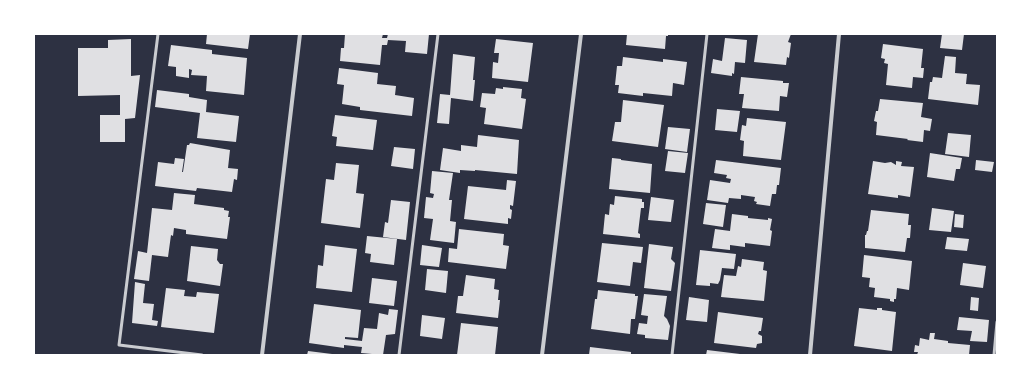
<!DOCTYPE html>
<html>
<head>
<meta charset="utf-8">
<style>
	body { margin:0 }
	#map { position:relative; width:1031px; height:389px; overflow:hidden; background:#2d3142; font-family:Commissioner,sans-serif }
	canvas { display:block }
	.frame { position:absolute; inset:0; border:35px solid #fff; pointer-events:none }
</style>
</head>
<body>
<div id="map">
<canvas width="1031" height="389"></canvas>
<div class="frame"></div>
</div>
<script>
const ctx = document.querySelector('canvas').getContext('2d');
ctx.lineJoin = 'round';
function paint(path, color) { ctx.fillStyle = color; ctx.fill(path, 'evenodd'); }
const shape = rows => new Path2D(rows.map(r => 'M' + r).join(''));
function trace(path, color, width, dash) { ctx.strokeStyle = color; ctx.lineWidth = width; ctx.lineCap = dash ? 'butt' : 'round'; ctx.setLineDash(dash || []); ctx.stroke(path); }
paint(shape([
	[207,34,250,34,248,49,206,44],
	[345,34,383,34,382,38,387,38,388,34,429,34,427,54,405,52,406,41,388,40,387,45,382,45,380,65,340,61,341,48,344,48],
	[627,34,668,34,668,36,666,36,665,49,626,45],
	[758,34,791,34,788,42,791,43,789,58,787,57,786,65,754,62],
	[942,34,964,34,962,50,940,48],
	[725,38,747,40,745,63,735,62,734,74,732,73,732,76,711,73,713,59,722,61],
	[131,39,131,76,140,75,135,118,125,119,125,142,100,142,100,115,120,115,120,95,78,96,78,48,108,48,108,40],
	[496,39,533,43,528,82,492,78,493,62,498,63,499,53,494,53],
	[883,44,923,49,921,68,924,68,923,78,913,77,912,88,886,85,888,64,884,63,885,59,881,58],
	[171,45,212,50,212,54,247,58,244,95,206,91,207,76,191,75,192,70,189,69,189,78,176,76,176,67,168,66],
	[453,54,475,57,473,80,475,80,473,101,451,98,449,124,437,123,440,94,450,95],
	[945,56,956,57,955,73,967,74,966,84,980,85,978,105,928,99,930,82,932,82,933,77,942,78],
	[623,57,663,62,663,59,687,62,684,85,673,83,672,96,643,93,643,96,618,93,619,85,615,85,617,66,622,66],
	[339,68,378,73,377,84,396,86,395,95,414,98,412,116,360,110,360,107,342,104,344,85,337,84],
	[741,77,783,81,783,83,789,83,787,97,780,96,779,111,742,108,744,94,739,94],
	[503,87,522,89,521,98,526,99,522,129,484,124,486,108,480,107,482,93,495,94,496,88,503,89],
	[157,90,189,94,189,97,207,100,206,112,239,116,236,142,197,138,200,113,155,107],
	[880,99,923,103,921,117,932,119,930,131,924,130,923,142,907,140,908,139,876,135,877,122,874,121,876,111,878,111],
	[623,100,664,105,658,147,612,141,615,122,621,122],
	[717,109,740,111,737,132,715,130],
	[335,115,377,120,373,150,336,146,337,137,332,136],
	[747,118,786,122,781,160,743,156,744,141,740,140,742,125,746,126],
	[668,127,690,129,687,152,665,149],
	[948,133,971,135,969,157,945,154],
	[478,135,519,140,517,174,475,170,475,171,460,170,460,173,440,170,443,148,461,151,461,145,477,147],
	[190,143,230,150,228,168,238,169,237,180,234,179,232,192,197,188,196,191,155,186,158,162,174,164,175,158,184,159,182,172,183,172,187,145,189,145],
	[394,147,415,149,413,169,391,166],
	[668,151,688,153,685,173,665,171],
	[930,153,962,158,960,169,956,169,954,181,927,177],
	[612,158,621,159,621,160,652,164,650,193,609,189],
	[716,160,781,168,779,185,777,185,776,194,772,194,770,206,756,204,757,202,754,201,755,197,741,195,741,199,729,198,728,203,707,200,710,180,730,183,731,179,726,178,727,175,714,173],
	[976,160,994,162,992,172,975,170],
	[873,161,885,163,891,162,896,165,896,161,902,162,901,166,914,167,910,197,898,195,898,198,868,194],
	[336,163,359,165,356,193,364,194,360,228,321,223,326,179,334,180],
	[432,171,453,173,449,200,452,200,450,221,456,222,454,243,430,240,433,219,424,218,426,197,433,198,434,194,430,193],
	[507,180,516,181,513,206,510,205,510,209,512,210,511,219,508,218,508,224,464,219,468,186,506,190],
	[174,193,195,195,194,204,224,208,224,210,229,211,228,217,230,217,227,239,186,234,186,230,174,228,173,236,171,235,168,257,152,255,149,281,134,279,138,251,147,253,152,208,172,210],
	[615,196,642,199,642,202,644,202,644,208,641,208,638,233,640,234,640,238,603,234,605,214,609,215,610,204,614,205],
	[651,197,674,200,671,222,648,220],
	[391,200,410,202,406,240,383,237,385,222,388,223],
	[706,203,726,205,723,227,703,224],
	[932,208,954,211,951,232,929,230],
	[871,210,909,214,908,225,911,225,910,238,907,238,905,252,865,248,865,235,866,235,867,231,868,231],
	[732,214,748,216,748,218,768,220,768,218,772,219,770,230,772,231,770,246,745,243,745,247,730,245,730,250,712,248,715,229,730,231],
	[955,214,964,215,963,228,954,227],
	[459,229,504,234,503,245,509,246,506,269,448,262,449,248,457,249],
	[367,236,397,239,394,265,370,262,371,254,365,253],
	[947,237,969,239,967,251,945,249],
	[602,243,643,247,641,263,633,262,630,286,597,282],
	[649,244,673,247,671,259,675,263,671,291,644,288],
	[325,245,357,249,352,292,316,288,318,265,323,266],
	[422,245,442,248,439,267,420,265],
	[191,246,218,249,217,260,220,264,223,264,220,286,187,281],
	[700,250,736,254,734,269,722,268,720,280,718,284,710,283,710,286,696,285],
	[864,255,912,261,909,290,897,288,896,299,894,299,894,302,890,301,890,299,874,297,875,288,869,287,870,278,862,277],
	[742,259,764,262,763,270,767,271,764,301,721,297,724,275,736,276,738,266,741,267],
	[963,263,986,266,983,288,960,285],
	[427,269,448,271,446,293,425,290],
	[466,275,495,279,494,289,499,290,498,300,500,300,498,318,456,313,458,296,463,296],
	[372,278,397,281,394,306,369,303],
	[135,282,145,284,143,303,154,304,152,320,158,321,157,326,132,323],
	[166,288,185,290,184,296,196,297,197,292,219,294,214,333,161,327],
	[598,290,635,294,635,296,638,296,635,319,631,319,630,334,591,329,595,299,597,299],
	[644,294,667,296,664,316,667,319,670,326,668,340,645,338,645,335,637,334,639,323,647,324,648,316,641,315],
	[689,297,709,300,707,322,686,320],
	[971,297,979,298,978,311,970,310],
	[314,304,361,310,358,338,345,337,345,339,362,341,364,328,377,329,379,313,388,315,389,309,398,310,395,334,386,335,383,355,361,353,362,347,344,345,344,348,309,343],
	[859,308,877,310,877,308,882,308,882,310,896,312,892,351,854,346],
	[718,312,763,318,761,331,759,331,758,334,762,336,762,343,757,344,756,348,714,343],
	[422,315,445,318,442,339,420,336],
	[959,317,989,320,987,342,970,341,972,331,957,330],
	[461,323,498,327,495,355,457,355],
	[930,333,935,333,934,339,948,341,948,343,970,345,969,355,917,355,918,352,914,352,915,345,919,346,920,338,929,340],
	[590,347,631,352,631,355,589,355],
	[707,350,740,354,740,355,706,355],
	[308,351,332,354,332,355,307,355]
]), '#e0e0e3');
trace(shape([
	[158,34,119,345,202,355],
	[399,355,438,34],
	[672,355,707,34],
	[994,355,997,322]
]), '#caccd0', 3);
trace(shape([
	[262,355,300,34],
	[542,355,581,34],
	[810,355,839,34]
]), '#caccd0', 4);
</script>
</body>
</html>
